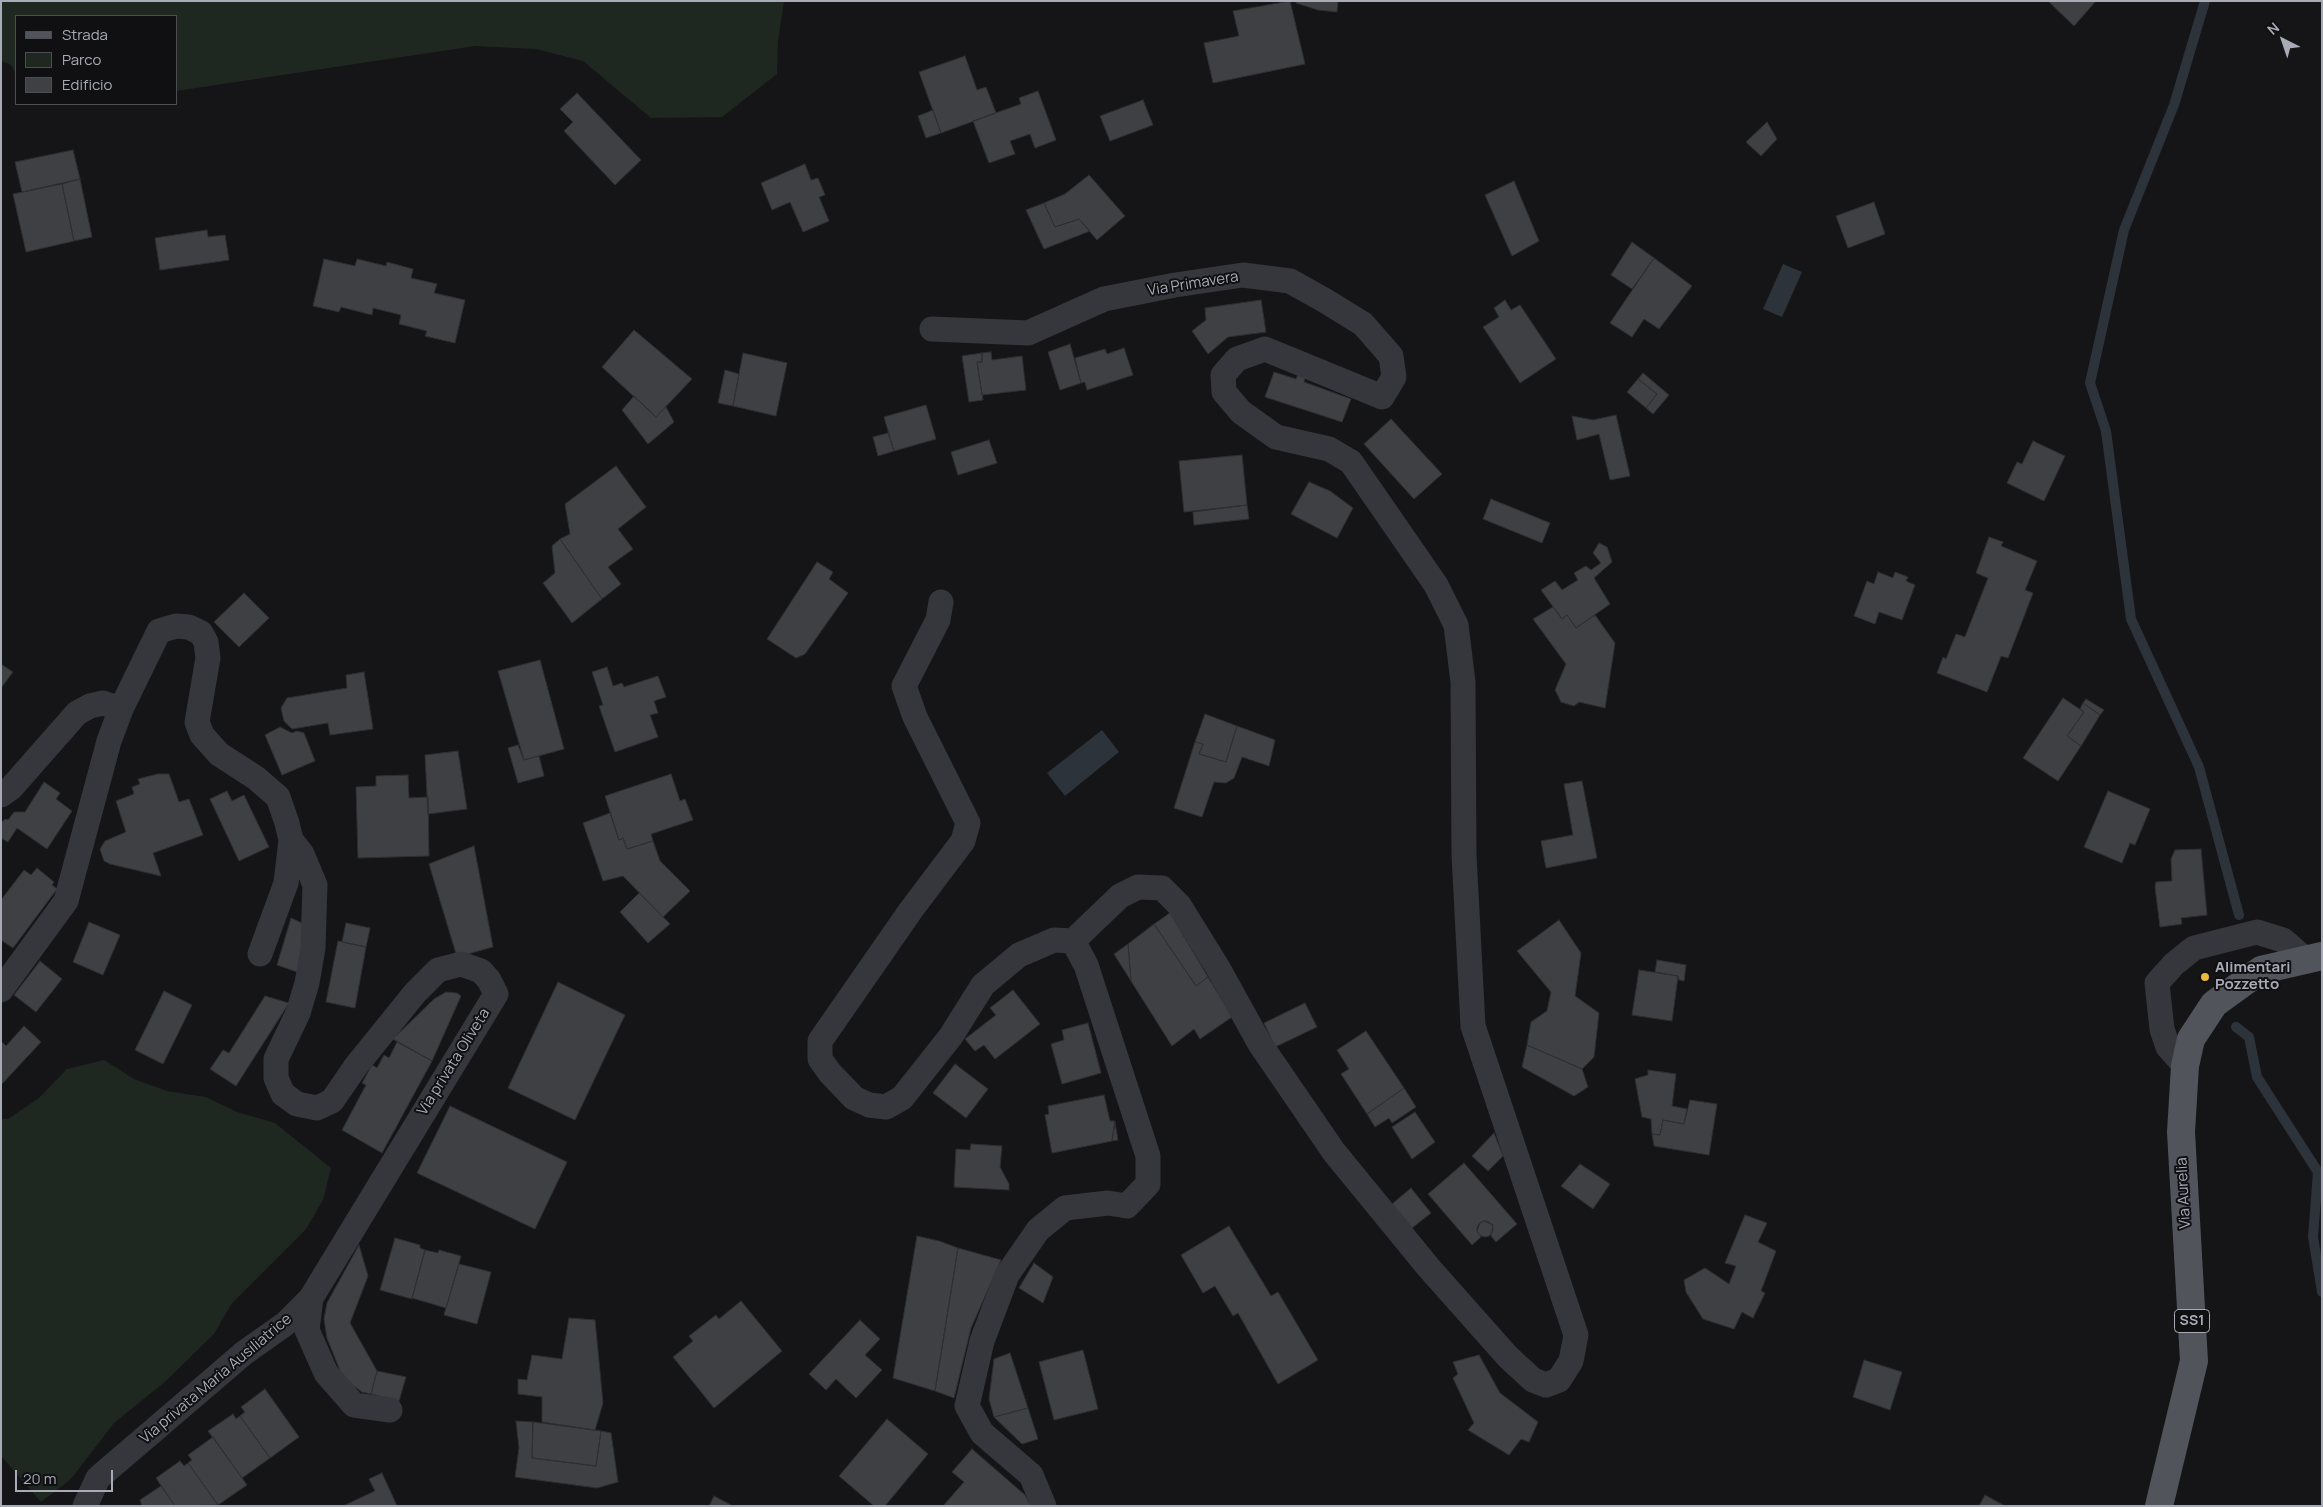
<!DOCTYPE html>
<html>
<head>
<meta charset="utf-8">
<style>
	body { margin:0 }
	#map { position:relative; width:2323px; height:1507px; overflow:hidden; background:#151517; font-family:Manrope,sans-serif }
	canvas { display:block }
	.frame { position:absolute; inset:0; border:2px solid #a8abb6; pointer-events:none }
	.legend { position:absolute; left:15px; top:15px; width:162px; height:90px; box-sizing:border-box; background:#101012; border:1px solid #4d4e54; margin:0; padding:6px 9px; list-style:none; font-size:15px; color:#a8abb6 }
	.legend li { display:flex; align-items:center; gap:10px; height:25px }
	.legend b { width:25px; border:1px solid #4d4e54 }
	.north { position:absolute; left:2258px; top:15px; width:50px; height:50px; -webkit-text-stroke:4px #101012; paint-order:stroke; rotate:319deg; font-size:14px; font-weight:700; line-height:20px; text-align:center; color:#a8abb6 }
	.north::after { content:''; display:block; margin:auto; width:18px; height:22px; background:#a8abb6; clip-path:polygon(50% 0,100% 100%,50% 72%,0 100%) }
	.scale { position:absolute; left:15px; top:1470px; width:98px; height:22px; box-sizing:border-box; border:2px solid #a8abb6; border-top:0; padding-left:6px; font-size:15px; line-height:18px; white-space:nowrap; color:#a8abb6; -webkit-text-stroke:4px #101012; paint-order:stroke }
</style>
</head>
<body>
<div id="map">
<canvas width="2323" height="1507"></canvas>
<div class="frame"></div>
<ul class="legend">
<li><b style="height:6px;background:#52545b"></b>Strada</li>
<li><b style="height:14px;background:#1f2721"></b>Parco</li>
<li><b style="height:14px;background:#3f4044"></b>Edificio</li>
</ul>
<div class="north">N</div>
<div class="scale">20 m</div>
</div>
<script>
const ctx = document.querySelector('canvas').getContext('2d');
ctx.lineJoin = 'round';
function paint(path, color) { ctx.fillStyle = color; ctx.fill(path, 'evenodd'); }
const shape = rows => new Path2D(rows.map(r => 'M' + r).join(''));
function trace(path, color, width, dash) { ctx.strokeStyle = color; ctx.lineWidth = width; ctx.lineCap = dash ? 'butt' : 'round'; ctx.setLineDash(dash || []); ctx.stroke(path); }
function drawText(font, color, halo, rows, align = 'center') {
  ctx.font = font + ' Manrope,sans-serif'; ctx.lineWidth = 4; ctx.setLineDash([]); ctx.textBaseline = 'middle'; ctx.strokeStyle = halo; ctx.fillStyle = color; for (const [text, x, y, turn = 0] of rows) {
    ctx.save(); ctx.translate(x, y); ctx.rotate((+turn || 0) * Math.PI / 180); ctx.textAlign = isNaN(turn) ? turn : align; if (halo) ctx.strokeText(text, 0, 0); ctx.fillText(text, 0, 0); ctx.restore();
  }
}
paint(shape([
	[1,1,784,1,778,41,777,74,722,117,651,118,583,61,536,49,475,46,176,91,176,16,16,16,16,74,11,65,1,61],
	[104,1060,134,1079,167,1091,206,1097,237,1112,275,1123,331,1168,323,1200,306,1229,232,1303,214,1334,166,1381,114,1423,71,1479,41,1502,1,1456,1,1119,8,1119,39,1098,67,1069]
]), '#1f2721');
paint(shape([
	[1783,264,1802,272,1782,317,1763,309],
	[1102,730,1119,752,1065,796,1047,773]
]), '#2c333a');
trace(shape([
	[2205,1,2174,105,2124,230,2090,383,2106,431,2131,619,2199,767,2239,915],
	[2236,1027,2249,1037,2257,1077,2318,1172,2313,1237,2322,1292]
]), '#2c333a', 10);
const building = shape([
	[1290,1,1305,64,1213,83,1204,43,1239,36,1233,11,1290,1],
	[1296,1,1338,1,1337,12,1318,10,1296,3,1296,1],
	[2048,1,2096,1,2074,26,2048,1],
	[965,56,977,90,986,87,996,113,941,133,919,72,965,56],
	[1038,91,1056,140,1035,148,1030,134,1010,141,1015,154,989,163,973,121,1021,104,1019,98,1038,91],
	[577,93,641,160,615,185,564,131,573,122,560,109,577,93],
	[1143,100,1153,125,1110,141,1100,116,1143,100],
	[933,110,941,133,926,138,918,116,933,110],
	[1767,122,1777,139,1761,156,1746,142,1767,122],
	[73,150,80,179,22,192,15,162,73,150],
	[805,164,811,180,818,178,825,195,819,197,829,221,803,232,790,202,772,210,761,183,805,164],
	[1089,175,1125,216,1097,240,1079,219,1055,227,1044,203,1065,194,1089,175],
	[80,179,92,237,74,241,62,184,80,179],
	[1514,181,1539,241,1512,256,1485,195,1514,181],
	[62,184,74,241,26,252,13,194,62,184],
	[1874,202,1885,234,1848,248,1836,216,1874,202],
	[1044,203,1055,227,1079,219,1090,231,1044,249,1026,210,1044,203],
	[207,230,208,237,225,235,229,260,160,270,155,238,207,230],
	[1632,242,1654,258,1632,289,1611,275,1632,242],
	[1654,258,1692,286,1659,329,1644,319,1632,337,1610,323,1654,258],
	[324,259,355,266,357,259,386,266,387,262,413,269,411,278,437,284,434,293,465,300,455,343,425,336,427,331,399,324,401,315,373,308,372,315,341,307,339,312,313,306,324,259],
	[1261,300,1266,332,1228,337,1208,354,1192,331,1206,320,1205,308,1261,300],
	[1505,300,1511,310,1520,305,1556,359,1520,383,1483,327,1499,317,1494,308,1505,300],
	[634,330,692,379,656,417,602,367,634,330],
	[1070,344,1081,383,1060,390,1048,352,1070,344],
	[1124,348,1133,375,1087,390,1085,382,1081,383,1075,358,1105,349,1107,354,1124,348],
	[991,352,992,360,1022,356,1026,390,982,395,977,362,982,362,982,353,991,352],
	[743,353,787,363,776,416,733,406,743,353],
	[982,353,982,362,977,362,983,400,969,402,962,356,982,353],
	[725,370,739,374,733,406,718,403,725,370],
	[1274,372,1296,379,1298,374,1305,376,1304,382,1351,399,1342,422,1265,397,1274,372],
	[1643,373,1669,395,1653,414,1646,408,1657,394,1638,379,1643,373],
	[1638,379,1657,394,1646,408,1627,392,1638,379],
	[634,396,656,417,666,407,674,422,648,444,622,410,634,396],
	[926,405,936,439,894,451,884,417,926,405],
	[1616,415,1630,476,1610,480,1599,434,1577,440,1572,416,1593,420,1616,415],
	[1391,419,1442,474,1414,499,1364,444,1391,419],
	[888,433,894,451,878,456,873,437,888,433],
	[989,440,997,463,958,475,951,452,989,440],
	[2033,441,2065,456,2044,501,2007,483,2017,462,2022,464,2033,441],
	[1242,455,1247,505,1184,512,1179,461,1242,455],
	[616,466,646,507,618,529,633,549,608,567,621,584,602,599,560,539,570,534,565,504,616,466],
	[1309,482,1330,491,1353,508,1337,538,1291,514,1309,482],
	[1491,499,1550,523,1542,543,1483,519,1491,499],
	[1247,505,1249,519,1194,525,1193,512,1247,505],
	[1989,537,2003,542,2001,546,2037,561,2025,590,2033,593,2008,658,2001,656,1987,692,1937,673,1943,657,1946,659,1956,634,1965,637,1988,578,1976,573,1989,537],
	[560,539,602,599,572,623,543,583,555,573,552,546,560,539],
	[1599,543,1607,547,1612,562,1594,578,1610,604,1576,628,1567,615,1562,619,1541,590,1555,581,1562,590,1578,580,1574,573,1586,566,1591,570,1601,563,1593,553,1599,543],
	[817,562,833,572,829,579,848,593,805,654,796,658,767,639,817,562],
	[1878,572,1893,578,1895,572,1908,577,1906,581,1915,585,1902,620,1879,612,1875,624,1854,616,1867,581,1874,584,1878,572],
	[244,593,269,618,239,647,214,622,244,593],
	[1553,607,1562,619,1567,615,1576,628,1595,615,1615,643,1605,708,1579,702,1574,706,1561,702,1555,690,1566,664,1533,619,1553,607],
	[540,660,564,749,524,760,498,671,540,660],
	[1,664,13,672,1,688,1,664],
	[607,667,613,686,622,683,624,687,658,676,666,697,654,701,658,713,650,715,658,737,615,752,599,706,603,705,592,672,607,667],
	[364,672,373,729,330,735,328,723,292,729,284,721,281,708,287,698,347,688,346,675,364,672],
	[2063,698,2084,712,2067,736,2081,746,2058,781,2023,758,2063,698],
	[2086,699,2104,710,2100,715,2083,703,2086,699],
	[2083,703,2100,715,2081,746,2067,736,2084,712,2080,709,2083,703],
	[1205,714,1237,726,1226,762,1199,754,1203,744,1195,742,1205,714],
	[1237,726,1275,740,1269,766,1242,757,1234,778,1226,783,1214,782,1202,817,1174,808,1195,742,1203,744,1199,754,1226,762,1237,726],
	[280,727,292,733,297,731,304,733,315,761,282,775,265,735,280,727],
	[518,745,524,760,539,756,544,776,518,783,508,748,518,745],
	[458,751,467,809,428,814,425,755,458,751],
	[158,774,169,774,179,802,189,799,203,835,153,853,161,876,110,864,104,861,100,849,105,841,126,832,116,801,134,794,132,787,140,784,138,779,158,774],
	[671,774,680,801,685,799,693,820,651,834,653,841,627,849,623,838,619,840,605,796,671,774],
	[408,775,409,798,428,797,429,856,358,858,356,787,376,786,376,776,408,775],
	[1582,781,1597,858,1546,868,1541,841,1573,835,1564,784,1582,781],
	[44,782,60,793,56,799,72,811,47,849,17,828,8,842,1,838,1,823,5,819,8,820,14,812,25,812,44,782],
	[227,791,232,801,244,795,269,847,239,861,210,799,227,791],
	[2108,791,2150,809,2135,845,2130,843,2122,863,2084,847,2108,791],
	[610,813,619,840,623,838,627,849,653,841,660,861,690,891,663,917,623,876,603,881,583,823,610,813],
	[474,846,493,947,457,957,429,864,474,846],
	[2201,849,2207,915,2181,918,2182,924,2160,927,2155,887,2156,882,2172,881,2171,859,2175,850,2201,849],
	[37,868,54,882,52,885,57,889,13,948,1,940,1,900,24,870,31,875,37,868],
	[639,893,670,924,648,943,620,912,639,893],
	[1170,913,1208,977,1196,986,1154,924,1170,913],
	[291,918,306,925,300,973,277,965,291,918],
	[1559,920,1581,953,1575,996,1599,1013,1594,1057,1582,1069,1527,1045,1531,1022,1547,1011,1551,992,1517,951,1559,920],
	[89,922,120,935,103,975,73,962,89,922],
	[346,923,370,928,366,947,342,942,346,923],
	[1154,924,1196,986,1208,977,1232,1017,1200,1039,1194,1029,1172,1046,1131,981,1128,944,1154,924],
	[338,941,366,947,355,1008,326,1002,338,941],
	[1128,944,1131,981,1114,954,1128,944],
	[1657,960,1686,965,1684,981,1679,980,1678,976,1655,972,1657,960],
	[40,961,62,979,36,1012,14,995,40,961],
	[1639,970,1678,976,1672,1021,1632,1015,1639,970],
	[558,982,625,1015,575,1120,508,1088,558,982],
	[1013,990,1040,1024,995,1059,984,1045,975,1051,965,1039,996,1015,990,1008,1013,990],
	[164,991,192,1005,163,1064,135,1050,164,991],
	[446,992,457,993,461,996,432,1061,393,1039,434,999,446,992],
	[265,996,289,1003,236,1086,210,1069,223,1050,229,1053,265,996],
	[1305,1003,1317,1027,1275,1047,1264,1023,1305,1003],
	[1088,1023,1101,1073,1062,1084,1051,1044,1064,1040,1062,1030,1088,1023],
	[24,1026,41,1042,1,1085,1,1041,6,1046,24,1026],
	[1366,1031,1404,1088,1367,1114,1341,1074,1349,1069,1337,1050,1366,1031],
	[397,1042,432,1061,382,1153,342,1130,366,1085,362,1083,372,1065,377,1068,384,1055,389,1058,397,1042],
	[1527,1045,1582,1069,1588,1087,1574,1096,1522,1067,1527,1045],
	[955,1064,988,1089,966,1118,933,1093,955,1064],
	[1648,1070,1676,1074,1672,1106,1687,1109,1684,1124,1663,1120,1660,1135,1652,1134,1651,1119,1642,1117,1635,1079,1648,1075,1648,1070],
	[1404,1088,1416,1107,1392,1123,1389,1118,1375,1127,1367,1114,1404,1088],
	[1104,1095,1110,1121,1115,1121,1112,1141,1052,1153,1045,1115,1049,1114,1048,1106,1104,1095],
	[1690,1100,1717,1104,1709,1155,1654,1146,1652,1134,1660,1135,1663,1120,1684,1124,1690,1100],
	[450,1106,567,1162,535,1229,417,1173,450,1106],
	[1415,1112,1435,1142,1412,1159,1392,1127,1415,1112],
	[1115,1123,1118,1140,1112,1141,1115,1123],
	[1494,1133,1503,1156,1488,1171,1472,1156,1494,1133],
	[971,1144,1002,1146,1000,1167,1009,1184,1009,1190,954,1187,956,1149,970,1150,971,1144],
	[1464,1163,1517,1224,1496,1242,1491,1236,1493,1225,1484,1221,1480,1223,1477,1231,1481,1237,1472,1245,1428,1194,1464,1163],
	[1580,1164,1610,1184,1593,1209,1561,1186,1580,1164],
	[1411,1188,1431,1213,1412,1228,1392,1204,1411,1188],
	[1745,1215,1767,1223,1758,1242,1776,1251,1761,1291,1765,1293,1753,1318,1742,1312,1734,1329,1703,1319,1686,1292,1684,1280,1705,1268,1729,1284,1736,1266,1725,1263,1745,1215],
	'1477 1229a8 8 0 1 1 16 0a8 8 0 1 1-16 0Z',
	[1229,1226,1271,1296,1278,1292,1318,1360,1278,1384,1238,1313,1233,1316,1215,1286,1203,1293,1181,1255,1229,1226],
	[917,1236,939,1241,958,1248,935,1391,893,1378,917,1236],
	[395,1238,420,1245,420,1248,425,1250,412,1299,380,1290,395,1238],
	[359,1245,368,1276,350,1323,377,1371,371,1394,362,1392,343,1378,327,1338,324,1319,327,1303,359,1245],
	[958,1248,1001,1260,971,1328,954,1398,935,1391,958,1248],
	[425,1250,438,1253,439,1250,461,1256,446,1308,412,1298,425,1250],
	[1034,1263,1053,1277,1043,1303,1019,1288,1034,1263],
	[459,1264,491,1272,477,1324,444,1315,459,1264],
	[741,1301,782,1351,714,1408,673,1357,693,1341,689,1336,716,1315,719,1319,741,1301],
	[569,1318,595,1320,603,1403,595,1430,542,1422,542,1397,518,1394,518,1379,527,1380,532,1355,562,1359,569,1318],
	[860,1320,880,1339,865,1355,882,1370,856,1398,836,1379,826,1390,809,1374,860,1320],
	[1083,1350,1098,1409,1054,1420,1039,1362,1083,1350],
	[1010,1353,1028,1408,994,1417,989,1399,994,1359,1010,1353],
	[1479,1355,1500,1393,1538,1422,1529,1442,1521,1439,1509,1455,1468,1430,1474,1423,1453,1378,1458,1374,1453,1362,1479,1355],
	[1864,1360,1902,1372,1890,1410,1853,1397,1864,1360],
	[377,1371,406,1377,399,1401,371,1394,377,1371],
	[265,1389,299,1437,270,1458,240,1416,245,1412,241,1407,265,1389],
	[1028,1408,1038,1439,1022,1444,994,1417,1028,1408],
	[233,1414,236,1419,240,1416,270,1458,242,1478,208,1431,233,1414],
	[887,1419,928,1454,885,1506,874,1506,839,1476,887,1419],
	[516,1421,533,1422,532,1458,596,1466,601,1431,611,1433,618,1482,597,1488,515,1477,519,1448,516,1421],
	[533,1422,601,1431,596,1466,532,1458,533,1422],
	[213,1437,247,1485,218,1505,188,1463,192,1460,188,1455,213,1437],
	[972,1449,1025,1495,1031,1506,943,1506,964,1482,952,1472,972,1449],
	[180,1461,184,1466,188,1463,218,1505,175,1506,156,1478,180,1461],
	[382,1473,397,1506,343,1506,375,1491,369,1479,382,1473],
	[161,1486,175,1506,142,1506,140,1500,161,1486],
	[1985,1495,2005,1506,1979,1506,1985,1495],
	[714,1496,733,1506,709,1506,714,1496]
]);
paint(building, '#3f4044');
trace(building, '#2f2f33', 1);
trace(shape([
	[932,329,1028,333,1104,299,1175,285,1243,275,1290,281,1324,300,1363,324,1391,356,1394,377,1382,397,1265,349,1237,359,1223,375,1224,392,1241,412,1276,437,1329,449,1351,462,1436,585,1456,625,1463,682,1464,855,1473,1026,1576,1335,1571,1361,1559,1380,1546,1385,1533,1380,1508,1357,1429,1268,1334,1152,1260,1044,1218,968,1179,905,1162,888,1138,887,1120,896,1073,941],
	[941,602,938,620,904,686,915,717,968,823,963,841,911,910,820,1041,820,1059,830,1073,854,1098,869,1105,886,1107,902,1098,951,1036,983,985,1019,955,1054,940,1073,941,1086,965,1148,1156,1148,1184,1127,1206,1108,1203,1065,1208,1038,1230,1007,1275,982,1341,967,1406,982,1433,1031,1475,1044,1506],
	[1,795,11,788,77,713,90,706,103,703,121,709],
	[291,840,302,854,315,885,313,948,307,983,298,1013,276,1059,276,1078,283,1094,297,1104,317,1108,332,1101,356,1066,415,993,438,970,461,964,481,971,489,980,496,994,311,1298,307,1330,326,1373,354,1405,390,1410],
	[1,990,66,901,109,741,121,709,159,631,176,626,189,627,201,633,206,642,208,658,197,722,202,735,219,754,256,778,278,797,287,823,291,840,286,883,260,954],
	[2185,1066,2168,1047,2162,1029,2157,983,2174,964,2194,948,2257,932,2283,940,2306,960],
	[85,1506,98,1478,244,1353,285,1324,311,1298]
]), '#36373c', 25);
trace(shape([
	[2159,1506,2194,1361,2181,1132,2185,1066,2191,1039,2214,1004,2261,970,2322,956]
]), '#52545b', 28);
for (const [x, y, r, color] of [
	[2205,977,5,"#eab83a"]
]) { const dot = new Path2D(); dot.arc(x, y, r, 0, 2 * Math.PI); ctx.fillStyle = color; ctx.fill(dot); trace(dot, '#101012', 2); }
for (const [x, y, w] of [
	[2192,1321,35]
]) { const box = new Path2D(); box.roundRect(x - w / 2, y - 11.5, w, 23, 4); ctx.fillStyle = '#101012'; ctx.fill(box); trace(box, '#a8abb6', 1); }
drawText('bold 14px', '#a8abb6', null, [
	["SS1",2192,1321]
]);
drawText('15px', '#a8abb6', '#101012', [
	["Via Primavera",1193,284,-9],
	["Via privata Oliveta",454,1062,-58],
	["Via Aurelia",2184,1193,-93],
	["Via privata Maria Ausiliatrice",216,1379,-40]
]);
drawText('bold 15px', '#a8abb6', '#101012', [
	["Alimentari",2215,968],
	["Pozzetto",2215,985]
], 'left');
</script>
</body>
</html>
